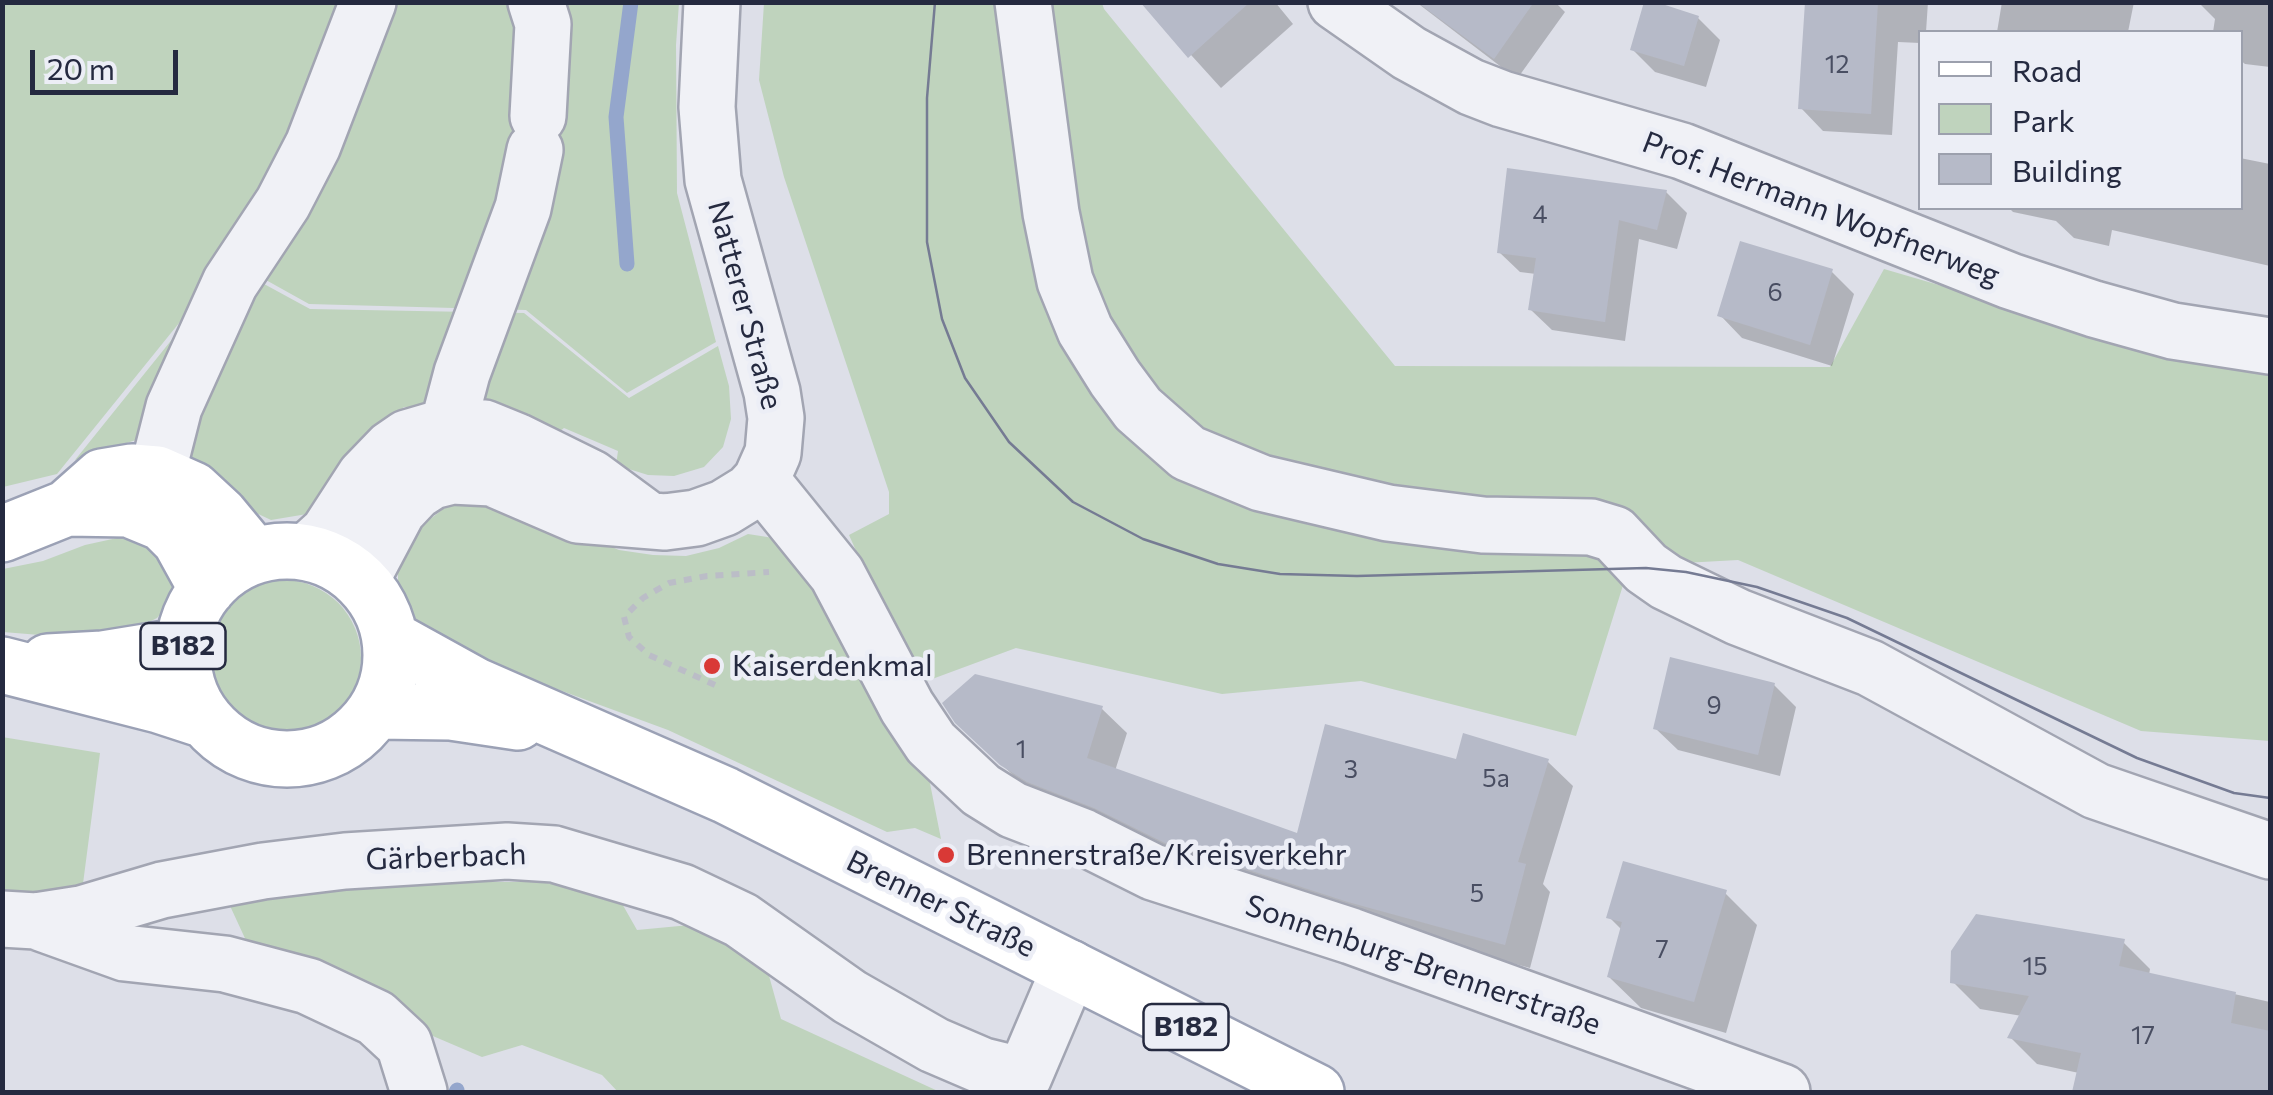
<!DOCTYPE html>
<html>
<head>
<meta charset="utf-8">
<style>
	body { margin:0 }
	#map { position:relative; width:2273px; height:1095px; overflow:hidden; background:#dddfe8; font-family:Commissioner,sans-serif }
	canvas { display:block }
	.frame { position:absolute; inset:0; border:5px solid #252a40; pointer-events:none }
	.legend { position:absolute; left:1918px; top:30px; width:325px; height:180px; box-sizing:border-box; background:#eceef6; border:2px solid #9ca0ad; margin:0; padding:12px 18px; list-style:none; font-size:30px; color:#252a40 }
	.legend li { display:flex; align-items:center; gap:20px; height:50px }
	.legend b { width:50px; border:2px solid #9ca0ad }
	.scale { position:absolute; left:30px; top:50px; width:148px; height:45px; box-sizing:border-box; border:5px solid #252a40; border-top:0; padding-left:12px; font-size:30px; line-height:35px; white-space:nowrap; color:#252a40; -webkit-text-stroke:8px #eceef6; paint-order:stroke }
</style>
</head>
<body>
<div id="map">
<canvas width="2273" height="1095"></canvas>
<div class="frame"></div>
<ul class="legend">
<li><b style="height:12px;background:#fff"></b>Road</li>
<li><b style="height:28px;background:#bfd3bd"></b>Park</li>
<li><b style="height:28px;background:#b6bac8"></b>Building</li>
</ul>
<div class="scale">20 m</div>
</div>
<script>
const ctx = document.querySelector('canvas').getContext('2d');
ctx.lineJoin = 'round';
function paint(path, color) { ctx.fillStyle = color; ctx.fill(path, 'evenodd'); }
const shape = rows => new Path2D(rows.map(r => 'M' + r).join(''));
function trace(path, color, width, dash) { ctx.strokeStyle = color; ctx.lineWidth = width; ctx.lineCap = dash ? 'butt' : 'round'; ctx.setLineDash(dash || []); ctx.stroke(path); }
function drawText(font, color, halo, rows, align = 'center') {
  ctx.font = font + ' Commissioner,sans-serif'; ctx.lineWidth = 9; ctx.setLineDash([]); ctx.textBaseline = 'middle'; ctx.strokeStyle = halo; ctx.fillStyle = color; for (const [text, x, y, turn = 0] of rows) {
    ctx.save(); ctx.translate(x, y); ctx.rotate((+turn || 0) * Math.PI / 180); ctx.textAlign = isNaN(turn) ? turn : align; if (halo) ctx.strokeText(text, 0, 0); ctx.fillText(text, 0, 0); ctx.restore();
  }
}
paint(shape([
	[2,3,679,3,676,45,677,193,716,342,627,393,526,310,309,304,230,260,57,474,3,487],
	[764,3,1102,3,1104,9,1395,366,1830,367,1884,269,2086,328,2239,369,2270,374,2270,741,2141,731,1738,560,1629,566,1576,736,1361,681,1222,694,1016,648,916,685,849,535,889,514,889,492,784,177,759,80],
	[231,266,310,309,524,313,629,398,718,346,729,386,731,419,723,447,704,467,674,476,648,475,616,465,618,451,564,428,554,436,489,406,404,407,364,438,323,502,307,514,271,520,254,512,233,494,216,471,139,439,75,460],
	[465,501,515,508,619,550,653,555,686,556,719,548,748,534,780,539,924,753,941,839,915,828,887,832,668,730,456,652,420,632,406,614,398,591,398,566,410,541,424,524,443,509],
	[117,538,137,541,155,550,167,567,172,587,169,604,157,618,141,626,107,634,52,636,3,632,3,569,43,561,85,545],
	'205 658a78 78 0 1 1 156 0a78 78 0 1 1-156 0Z',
	[2,737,100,753,81,899,3,889],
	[319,882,539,882,616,893,637,930,690,925,766,965,781,1019,940,1092,618,1092,602,1075,522,1045,482,1057,255,960,225,895]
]), '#bfd3bd');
paint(shape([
	[1143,2,1275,2,1293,24,1221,88],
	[1416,2,1555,2,1565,12,1517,79],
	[1807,2,1928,2,1926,32,1920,32,1920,43,1898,42,1892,135,1823,131,1801,108],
	[2002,2,2134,2,2128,32,1997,32],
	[2198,2,2270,2,2270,67,2245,64,2240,60,2240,32,2213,32,2215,19],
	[1698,18,1720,40,1706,87,1655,72,1633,50],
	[2240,158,2270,164,2270,266,2112,230,2109,246,2074,238,2056,221,2013,212,2009,208,2240,208],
	[1666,192,1687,213,1677,249,1639,239,1625,341,1552,330,1531,310,1536,274,1520,272,1499,252],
	[1832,272,1854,294,1832,366,1742,338,1720,315],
	[1774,685,1796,707,1780,776,1678,750,1655,728],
	[1101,708,1127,733,1115,771,1298,837,1457,762,1547,761,1573,786,1543,884,1550,892,1530,968,1421,938,1193,868,1029,790,984,748],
	[1725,893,1757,925,1726,1033,1641,1008,1609,977,1622,930,1609,917],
	[2123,942,2150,969,2149,975,2270,1002,2270,1092,2075,1092,2079,1073,2037,1064,2010,1037,2022,1016,1980,1009,1953,982]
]), '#0003');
trace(shape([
	[627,264,616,117,631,2],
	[456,1092,457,1090]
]), '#94a6cc', 15);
paint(shape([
	[1140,2,1250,2,1188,58],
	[1417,2,1534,2,1494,59],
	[1644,2,1656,2,1699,16,1684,66,1630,50],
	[1805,2,1878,2,1871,114,1798,109],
	[1507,168,1667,190,1657,230,1619,220,1605,322,1528,310,1536,258,1497,253],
	[1740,241,1833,269,1810,345,1717,316],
	[1670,657,1775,683,1758,755,1653,729],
	[975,674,1103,706,1087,758,1297,833,1325,724,1456,759,1463,733,1549,759,1518,862,1526,864,1505,945,1348,902,1165,843,1094,808,1027,782,1000,765,955,723,942,703],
	[1623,861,1727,890,1694,1002,1607,977,1622,922,1606,918],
	[1976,914,2125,939,2119,966,2236,992,2231,1023,2270,1031,2270,1092,2072,1092,2081,1053,2007,1038,2029,996,1950,983,1951,951]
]), '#b6bac8');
const minor = shape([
	[536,2,543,24,538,116],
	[1023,2,1051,213,1065,281,1085,330,1115,378,1138,409,1188,453,1261,483,1388,513,1483,525,1591,527,1614,534,1646,568,1666,582,1738,617,1870,668,2096,791,2270,851],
	[1336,2,1409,53,1471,87,1502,99,1682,151,2010,281,2094,309,2173,331,2270,346],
	[448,426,462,373,523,208,535,150],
	[157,474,174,407,230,283,283,203,313,145,368,2],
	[761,480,837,574,907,707,931,743,981,790,1013,810,1083,837,1153,872,1351,936,1782,1092],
	[307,552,328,533,365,476,391,449,407,438,448,426,484,428,516,441,591,478,648,520],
	[361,580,398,510,415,492,432,481,452,476,492,478,578,515,665,522,696,518,724,508,750,492,761,480,773,453,776,418,772,392,713,180,707,107,712,2],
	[2,919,36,921,81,914,162,890,263,871,345,861,507,851,554,854,682,892,741,920,850,997,934,1045,983,1066,1024,1076],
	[36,921,125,953,225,964,308,986,376,1018,404,1044,419,1092],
	[1024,1076,1070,968]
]);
const major = shape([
	[67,508,129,509,163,523,180,540,207,589],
	[2,534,67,508,102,477,132,472,157,474,193,490,220,515,254,556],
	'183 655a104 104 0 1 1 208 0a104 104 0 1 1-208 0Z',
	[391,639,476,686,725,795,1316,1092],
	[48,662,103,659,183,646],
	[2,665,159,705,205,720],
	[376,711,451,712,518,722]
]);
trace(minor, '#a2a5b2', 60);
trace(major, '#9ba1b5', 60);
trace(shape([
	[715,685,649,655,629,637,624,617,643,598,669,583,707,576,769,572]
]), '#bbbdc7', 6, [8, 8]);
trace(minor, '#f0f1f6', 55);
trace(major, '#fff', 55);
trace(shape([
	[935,2,927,98,927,242,942,319,965,378,1009,442,1073,502,1143,539,1218,564,1280,574,1357,576,1646,568,1686,572,1757,587,1847,618,2137,758,2234,793,2270,798]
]), '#757b93', 2.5);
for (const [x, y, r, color] of [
	[712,666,10,"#d93936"],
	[946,855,10,"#d93936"]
]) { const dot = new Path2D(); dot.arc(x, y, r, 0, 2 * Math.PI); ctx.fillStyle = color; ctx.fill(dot); trace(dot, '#eceef6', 4); }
drawText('25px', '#494e62', null, [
	["12",1837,65],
	["4",1540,215],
	["6",1775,293],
	["9",1714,706],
	["1",1021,750],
	["3",1351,770],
	["5a",1496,779],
	["5",1477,894],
	["7",1662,950],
	["15",2035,967],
	["17",2143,1036]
]);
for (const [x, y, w] of [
	[183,646,85],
	[1186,1027,85]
]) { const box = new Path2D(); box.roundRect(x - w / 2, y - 23, w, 46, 8); ctx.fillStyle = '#eceef6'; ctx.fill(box); trace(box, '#252a40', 2.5); }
drawText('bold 28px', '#252a40', null, [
	["B182",183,646],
	["B182",1186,1027]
]);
drawText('30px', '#252a40', '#eceef6', [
	["Prof. Hermann Wopfnerweg",1821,209,21],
	["Natterer Straße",745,305,75],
	["Gärberbach",446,857,-2],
	["Brenner Straße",941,904,26],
	["Sonnenburg-Brennerstraße",1423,965,19]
]);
drawText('30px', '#252a40', '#eceef6', [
	["Kaiserdenkmal",732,666],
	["Brennerstraße/Kreisverkehr",966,855]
], 'left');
</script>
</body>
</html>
